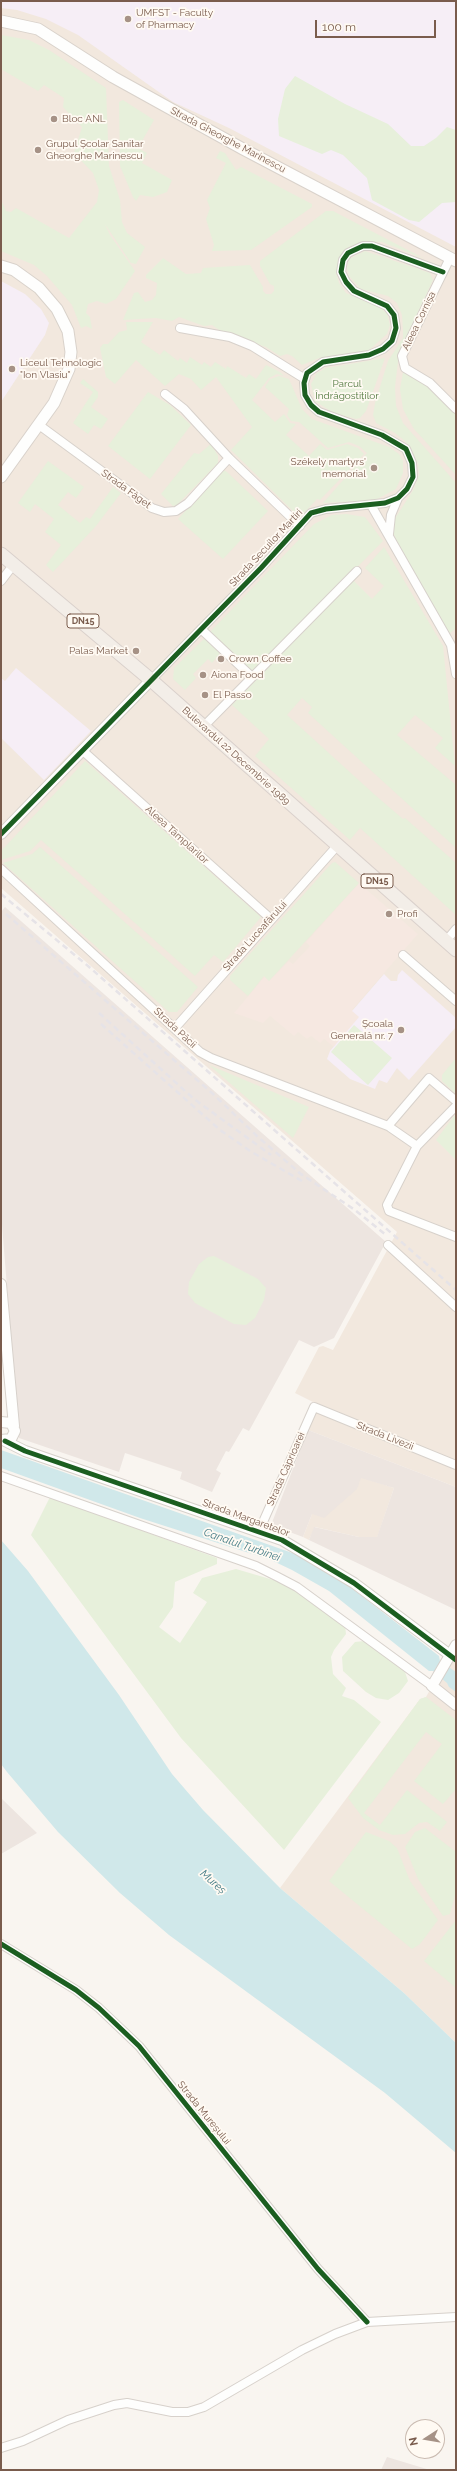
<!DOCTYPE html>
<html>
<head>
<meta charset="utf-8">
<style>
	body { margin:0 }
	#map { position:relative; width:457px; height:2471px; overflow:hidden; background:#f9f5f0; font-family:Raleway,sans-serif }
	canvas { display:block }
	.frame { position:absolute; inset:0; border:2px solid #7a5c4d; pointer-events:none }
	.north { position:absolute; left:405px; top:2419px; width:40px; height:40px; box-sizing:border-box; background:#fffaf3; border:1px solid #cabbb1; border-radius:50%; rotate:258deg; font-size:11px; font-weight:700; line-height:16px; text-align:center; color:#7a5c4d }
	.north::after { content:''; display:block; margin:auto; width:14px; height:18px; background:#a69286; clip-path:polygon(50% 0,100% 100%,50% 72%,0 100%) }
	.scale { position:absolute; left:315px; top:20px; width:121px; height:18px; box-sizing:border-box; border:2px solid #7a5c4d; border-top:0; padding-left:5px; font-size:12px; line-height:14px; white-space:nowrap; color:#7a5c4d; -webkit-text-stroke:3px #fffaf3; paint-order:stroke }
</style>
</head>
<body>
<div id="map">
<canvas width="457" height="2471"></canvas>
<div class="frame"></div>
<div class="north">N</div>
<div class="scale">100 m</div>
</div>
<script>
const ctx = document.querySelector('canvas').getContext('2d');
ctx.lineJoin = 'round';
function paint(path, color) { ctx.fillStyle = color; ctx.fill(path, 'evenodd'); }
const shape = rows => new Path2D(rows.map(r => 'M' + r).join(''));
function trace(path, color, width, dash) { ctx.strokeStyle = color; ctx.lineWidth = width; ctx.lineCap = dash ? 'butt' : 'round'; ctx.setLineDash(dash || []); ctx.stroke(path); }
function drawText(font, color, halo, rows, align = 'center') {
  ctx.font = font + ' Raleway,sans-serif'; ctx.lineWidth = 3.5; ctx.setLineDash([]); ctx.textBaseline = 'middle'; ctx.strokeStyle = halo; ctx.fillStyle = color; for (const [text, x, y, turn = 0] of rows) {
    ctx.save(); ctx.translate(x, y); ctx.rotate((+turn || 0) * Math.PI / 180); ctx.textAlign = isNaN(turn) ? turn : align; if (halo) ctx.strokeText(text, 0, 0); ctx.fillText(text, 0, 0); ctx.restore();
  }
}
paint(shape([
	[1,1,456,1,456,1487,308,1430,319,1405,295,1393,319,1347,323,1346,333,1350,397,1232,1,888],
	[361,1477,394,1488,377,1538,359,1537,315,1527,309,1540,303,1537,312,1514],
	[456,1643,456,2043,404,1993,280,1888,420,1699,426,1697]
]), '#f2e8de');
paint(shape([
	[359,883,418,934,352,1010,360,1017,334,1047,324,1039,320,1043,311,1036,307,1039,298,1032,294,1036,270,1016,263,1023,234,1013,265,976,269,981,289,961,293,964,310,946,306,942]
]), '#f6e8e1');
paint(shape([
	[5,907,386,1242,334,1338,314,1347,299,1340,249,1431,243,1428,229,1452,226,1451,216,1470,221,1473,212,1492,180,1479,182,1472,125,1453,119,1472,19,1438,1,1212,1,912],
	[308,1430,456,1487,456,1610,309,1540,314,1527,359,1537,377,1537,394,1488,361,1478,357,1489,324,1518,312,1514,303,1537,271,1525],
	[1,1798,37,1833,1,1854],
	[387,2457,430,2470,381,2470]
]), '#ede5e0');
paint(shape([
	[1,1,456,1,456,247,229,128,173,102,78,35,46,19,17,10,1,8],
	[1,281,25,294,41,309,49,323,45,335,1,402],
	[16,668,91,731,44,780,1,738,1,678,5,681],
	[402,970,456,1018,456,1027,409,1080,397,1068,387,1083,379,1080,375,1089,350,1079,327,1059,330,1051,359,1017,352,1011,384,974,391,981,397,981,398,975]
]), '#f6eef6');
paint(shape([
	[1,35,29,40,49,50,106,88,109,166,120,200,122,222,127,233,145,247,136,264,131,263,105,224,110,235,135,271,116,299,106,304,97,301,88,304,86,313,90,317,92,329,86,326,81,328,72,305,47,276,34,265,1,251,1,200,6,211,11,212,16,208,69,238,97,202,99,190,93,173,74,153,82,127,63,107,64,98,44,85,38,91,1,69],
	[295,76,345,104,388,124,411,146,424,146,436,138,447,127,456,130,456,202,442,203,419,222,409,220,372,200,367,178,343,155,331,150,322,154,279,136,278,119,285,89],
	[123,100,154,120,138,148,147,153,142,163,172,180,167,192,153,197,140,195,136,201,133,197,120,166,119,102],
	[220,151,225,153,236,170,241,167,312,204,312,207,251,250,212,251,214,245,206,219,210,208,207,200,226,163,216,158],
	[326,211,333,211,425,259,382,242,370,242,350,246,339,258,336,273,339,283,346,293,380,307,387,314,390,325,387,334,369,350,319,358,302,365,292,356,287,354,280,356,266,347,222,332,212,325,204,326,179,317,172,321,156,318,123,320,134,293,138,292,145,302,152,300,156,295,157,283,146,278,146,275,163,258,186,274,201,273,203,268,250,265,263,287,263,291,266,294,271,294,274,291,274,286,270,284,260,266,260,261],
	[365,251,430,273,433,280,399,353,395,387,396,406,403,423,456,483,456,628,449,634,397,544,394,534,394,520,414,489,419,475,418,464,412,450,405,441,395,433,376,423,373,415,375,403,388,361,403,338,403,331,402,315,397,303,388,296,361,289,349,276,347,268,349,259],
	[126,322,153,322,141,342,160,355,164,350,178,361,180,358,187,363,190,357,202,365,204,362,211,367,215,362,226,369,227,366,246,378,249,374,256,379,266,365,280,372,284,376,277,374,269,378,252,400,275,422,284,414,290,423,296,424,286,435,309,456,320,444,327,450,347,444,358,448,364,454,320,500,317,499,304,513,295,513,231,450,252,427,216,377,201,390,191,379,179,374,165,386,136,360,115,384,106,377,100,348,103,344,108,344,119,332,127,330],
	[385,358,366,411,360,418,356,419,332,412,315,401,311,384,317,373,326,368],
	[403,372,433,389,456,415,456,475,414,429,403,409,400,389],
	[279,376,289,379,302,409,312,419,389,447,399,454,403,461,403,473,396,489,375,500,323,503,367,453,359,446,349,442,328,448,299,422,291,421,287,415,289,409,265,387,270,379],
	[83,379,98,392,98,397,91,407,108,419,101,429,94,425,88,434,73,423,93,392,80,383],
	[148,392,170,405,191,425,150,479,108,446],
	[211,444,218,456,218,463,177,505,173,506,161,494,194,453,199,454],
	[48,461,84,487,76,498,68,492,58,505,80,523,86,517,90,519,113,487,121,493,96,526,53,572,46,565,61,545,45,532,54,519,35,504,30,512,18,503],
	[223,470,227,472,268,511,223,559,178,519],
	[346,514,365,517,383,541,253,672,210,632,314,524,332,515],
	[384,547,443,646,455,766,435,748,443,738,415,715,397,735,456,785,456,848,308,713,312,707,302,698,287,715,375,795,403,819,405,818,456,863,456,915,360,828,350,840,255,756,269,739,232,705,353,580,372,599,384,586,365,568],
	[205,638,220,653,212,663,208,659,193,674,196,678,185,690,173,679,174,668],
	[85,761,261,917,223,962,214,955,195,976,41,840,30,851,1,860,2,850],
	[40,847,198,987,177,1012,169,1012,3,863,32,854],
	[335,862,359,883,269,981,264,976,248,996,230,980,230,976,332,863],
	[354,1025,392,1058,368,1085,331,1052],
	[456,1058,456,1094,442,1081,442,1075],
	[209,1065,309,1107,293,1138],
	[454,1116,456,1116,456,1160,436,1140],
	[214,1256,258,1279,266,1288,264,1300,255,1318,246,1325,234,1324,195,1303,188,1294,189,1282,199,1264,208,1257],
	[50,1497,217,1558,217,1564,175,1582,173,1607,159,1627,180,1643,207,1602,193,1593,202,1578,236,1569,277,1581,296,1589,345,1625,346,1634,334,1650,331,1657,333,1674,346,1688,342,1696,354,1700,381,1722,284,1850,181,1738,31,1535],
	[364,1641,405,1672,408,1681,399,1693,388,1700,376,1698,366,1692,343,1671,342,1657,355,1642],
	[426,1697,456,1720,456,1789,443,1804,414,1781,442,1744,426,1732,364,1813,380,1825,407,1790,447,1822,440,1831,427,1822,419,1823,405,1834,393,1835,379,1830,363,1818,348,1798,420,1699],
	[425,1828,456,1852,456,1891,450,1914,443,1916,418,1879,405,1847,415,1832],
	[366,1832,389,1841,397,1848,410,1881,438,1920,420,1944,412,1949,329,1881],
	[456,1920,456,1988,424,1961]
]), '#e7f0db');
paint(shape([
	[1,1450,298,1555,336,1576,439,1656,440,1661,456,1672,456,1692,449,1687,447,1683,433,1671,429,1671,329,1591,292,1570,271,1560,140,1518,1,1468],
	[1,1540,28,1571,119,1695,172,1774,203,1810,280,1888,404,1993,456,2043,456,2153,385,2093,169,1935,120,1893,58,1832,7,1772,1,1764]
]), '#d0e8ea');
const minor = shape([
	[450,258,402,356,405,368,430,383,456,409],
	[180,328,230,337,252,346,305,379],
	[165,394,184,409,229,458,300,526],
	[39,425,152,508,164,512,176,511,188,503,229,458],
	[371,505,451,645,456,674],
	[389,534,391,515,398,498],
	[1,581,14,564],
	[201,629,252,677],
	[151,680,261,568,311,513,326,509,385,503,398,498,407,489,413,477,412,463,406,449,382,435,319,412,311,405,305,395,304,383,307,373,323,362,369,355,383,349,392,341,396,328,394,315,387,306,354,291,346,282,341,272,343,260,348,253,363,246,372,246,443,272],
	[204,726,357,571],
	[83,751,271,919],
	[1,869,200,1052,211,1058,388,1126,417,1146],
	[446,941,456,929],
	[403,955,456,1001],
	[175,1028,337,846],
	[456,1106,417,1146,387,1205,389,1211,456,1237],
	[388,1126,429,1078,456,1101],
	[388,1245,456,1307],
	[1,1476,256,1566,278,1577,297,1587,432,1686],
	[259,1531,314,1407,456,1465],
	[1,1944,76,1990,99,2008,139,2046,318,2269,367,2322],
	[1,2448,23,2441,68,2420,114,2405,127,2403,172,2412,188,2412,204,2407,302,2350,335,2334,367,2322,456,2317]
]);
const tertiary = shape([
	[1,834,151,680],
	[1,1284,14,1426],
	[1,1422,11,1423,15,1431,11,1439,1,1440],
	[5,1441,25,1451,282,1540,354,1583,450,1655],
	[456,1645,432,1686,456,1705]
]);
const secondary = shape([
	[1,21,38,29,113,77,243,149,456,261],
	[1,266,14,270,39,288,57,309,68,331,71,352,69,369,54,403,1,477]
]);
const primary = shape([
	[1,554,151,680,456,950]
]);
trace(minor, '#d7d1cb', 10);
trace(tertiary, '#d7d1cb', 12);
trace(secondary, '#d9d2cb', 13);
trace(primary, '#dad1cc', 15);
trace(minor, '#fefefd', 8);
trace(tertiary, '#fefefd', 10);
trace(secondary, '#fefefd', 11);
trace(primary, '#f3eee8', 13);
trace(shape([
	[1,894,88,966,456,1290],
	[6,914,212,1093,258,1137,302,1175],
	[99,1013,194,1099,271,1155],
	[101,1024,220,1130,250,1151,302,1181],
	[298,1172,355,1210,386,1235]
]), '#e6e3e7', 2.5, [6, 4]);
trace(shape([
	[1,834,261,568,311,513,326,509,385,503,398,498,407,489,413,477,412,463,406,449,382,435,319,412,311,405,305,395,304,383,307,373,323,362,369,355,383,349,392,341,396,328,394,315,387,306,354,291,346,282,341,272,343,260,348,253,363,246,372,246,443,272],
	[5,1441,25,1451,282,1540,354,1583,456,1660],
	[1,1944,76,1990,99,2008,139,2046,318,2269,367,2322]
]), '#1b5e20', 5);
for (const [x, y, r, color] of [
	[128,19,4,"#a69286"],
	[54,119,4,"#a69286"],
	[38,150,4,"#a69286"],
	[12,369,4,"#a69286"],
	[374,468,4,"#a69286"],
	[136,651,4,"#a69286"],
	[221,659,4,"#a69286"],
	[203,675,4,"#a69286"],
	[205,695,4,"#a69286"],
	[389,914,4,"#a69286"],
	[401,1030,4,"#a69286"]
]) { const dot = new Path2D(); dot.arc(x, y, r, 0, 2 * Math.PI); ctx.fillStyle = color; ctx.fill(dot); trace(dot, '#fffaf3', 1.5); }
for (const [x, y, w] of [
	[83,621,32],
	[377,881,32]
]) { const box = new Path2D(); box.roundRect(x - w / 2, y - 7, w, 14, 3); ctx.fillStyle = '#fffaf3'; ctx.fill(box); trace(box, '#7a5c4d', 1); }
drawText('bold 9px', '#7a5c4d', null, [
	["DN15",83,621],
	["DN15",377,881]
]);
drawText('10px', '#7a5c4d', '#fffaf3', [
	["UMFST - Faculty",136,13],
	["of Pharmacy",136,25],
	["Bloc ANL",62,119],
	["Grupul Școlar Sanitar",46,144],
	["Gheorghe Marinescu",46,156],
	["Liceul Tehnologic",20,363],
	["\"Ion Vlasiu\"",20,375],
	["Székely martyrs'",366,462,"right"],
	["memorial",366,474,"right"],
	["Palas Market",128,651,"right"],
	["Crown Coffee",229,659],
	["Aiona Food",211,675],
	["El Passo",213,695],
	["Profi",397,914],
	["Școala",393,1024,"right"],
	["Generală nr. 7",393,1036,"right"]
], 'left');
drawText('10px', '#7a5c4d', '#fffaf3', [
	["Strada Gheorghe Marinescu",228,140,28],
	["Aleea Cornișa",419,321,-64],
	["Strada Făget",126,489,36],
	["Strada Secuilor Martiri",266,548,-47],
	["Bulevardul 22 Decembrie 1989",236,756,42],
	["Aleea Tâmplarilor",177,835,42],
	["Strada Luceafărului",255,936,-48],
	["Strada Păcii",175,1028,43],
	["Strada Livezii",385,1436,22],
	["Strada Căprioarei",286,1469,-66],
	["Strada Margaretelor",246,1518,20],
	["Strada Mureșului",204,2113,51]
]);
drawText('10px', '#537a41', '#fffaf3', [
	["Parcul",347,384],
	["Îndrăgostiților",347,396]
]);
drawText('italic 11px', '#437c86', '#fffaf3', [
	["Canalul Turbinei",242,1545,19],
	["Mureș",213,1882,41]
]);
</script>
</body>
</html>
